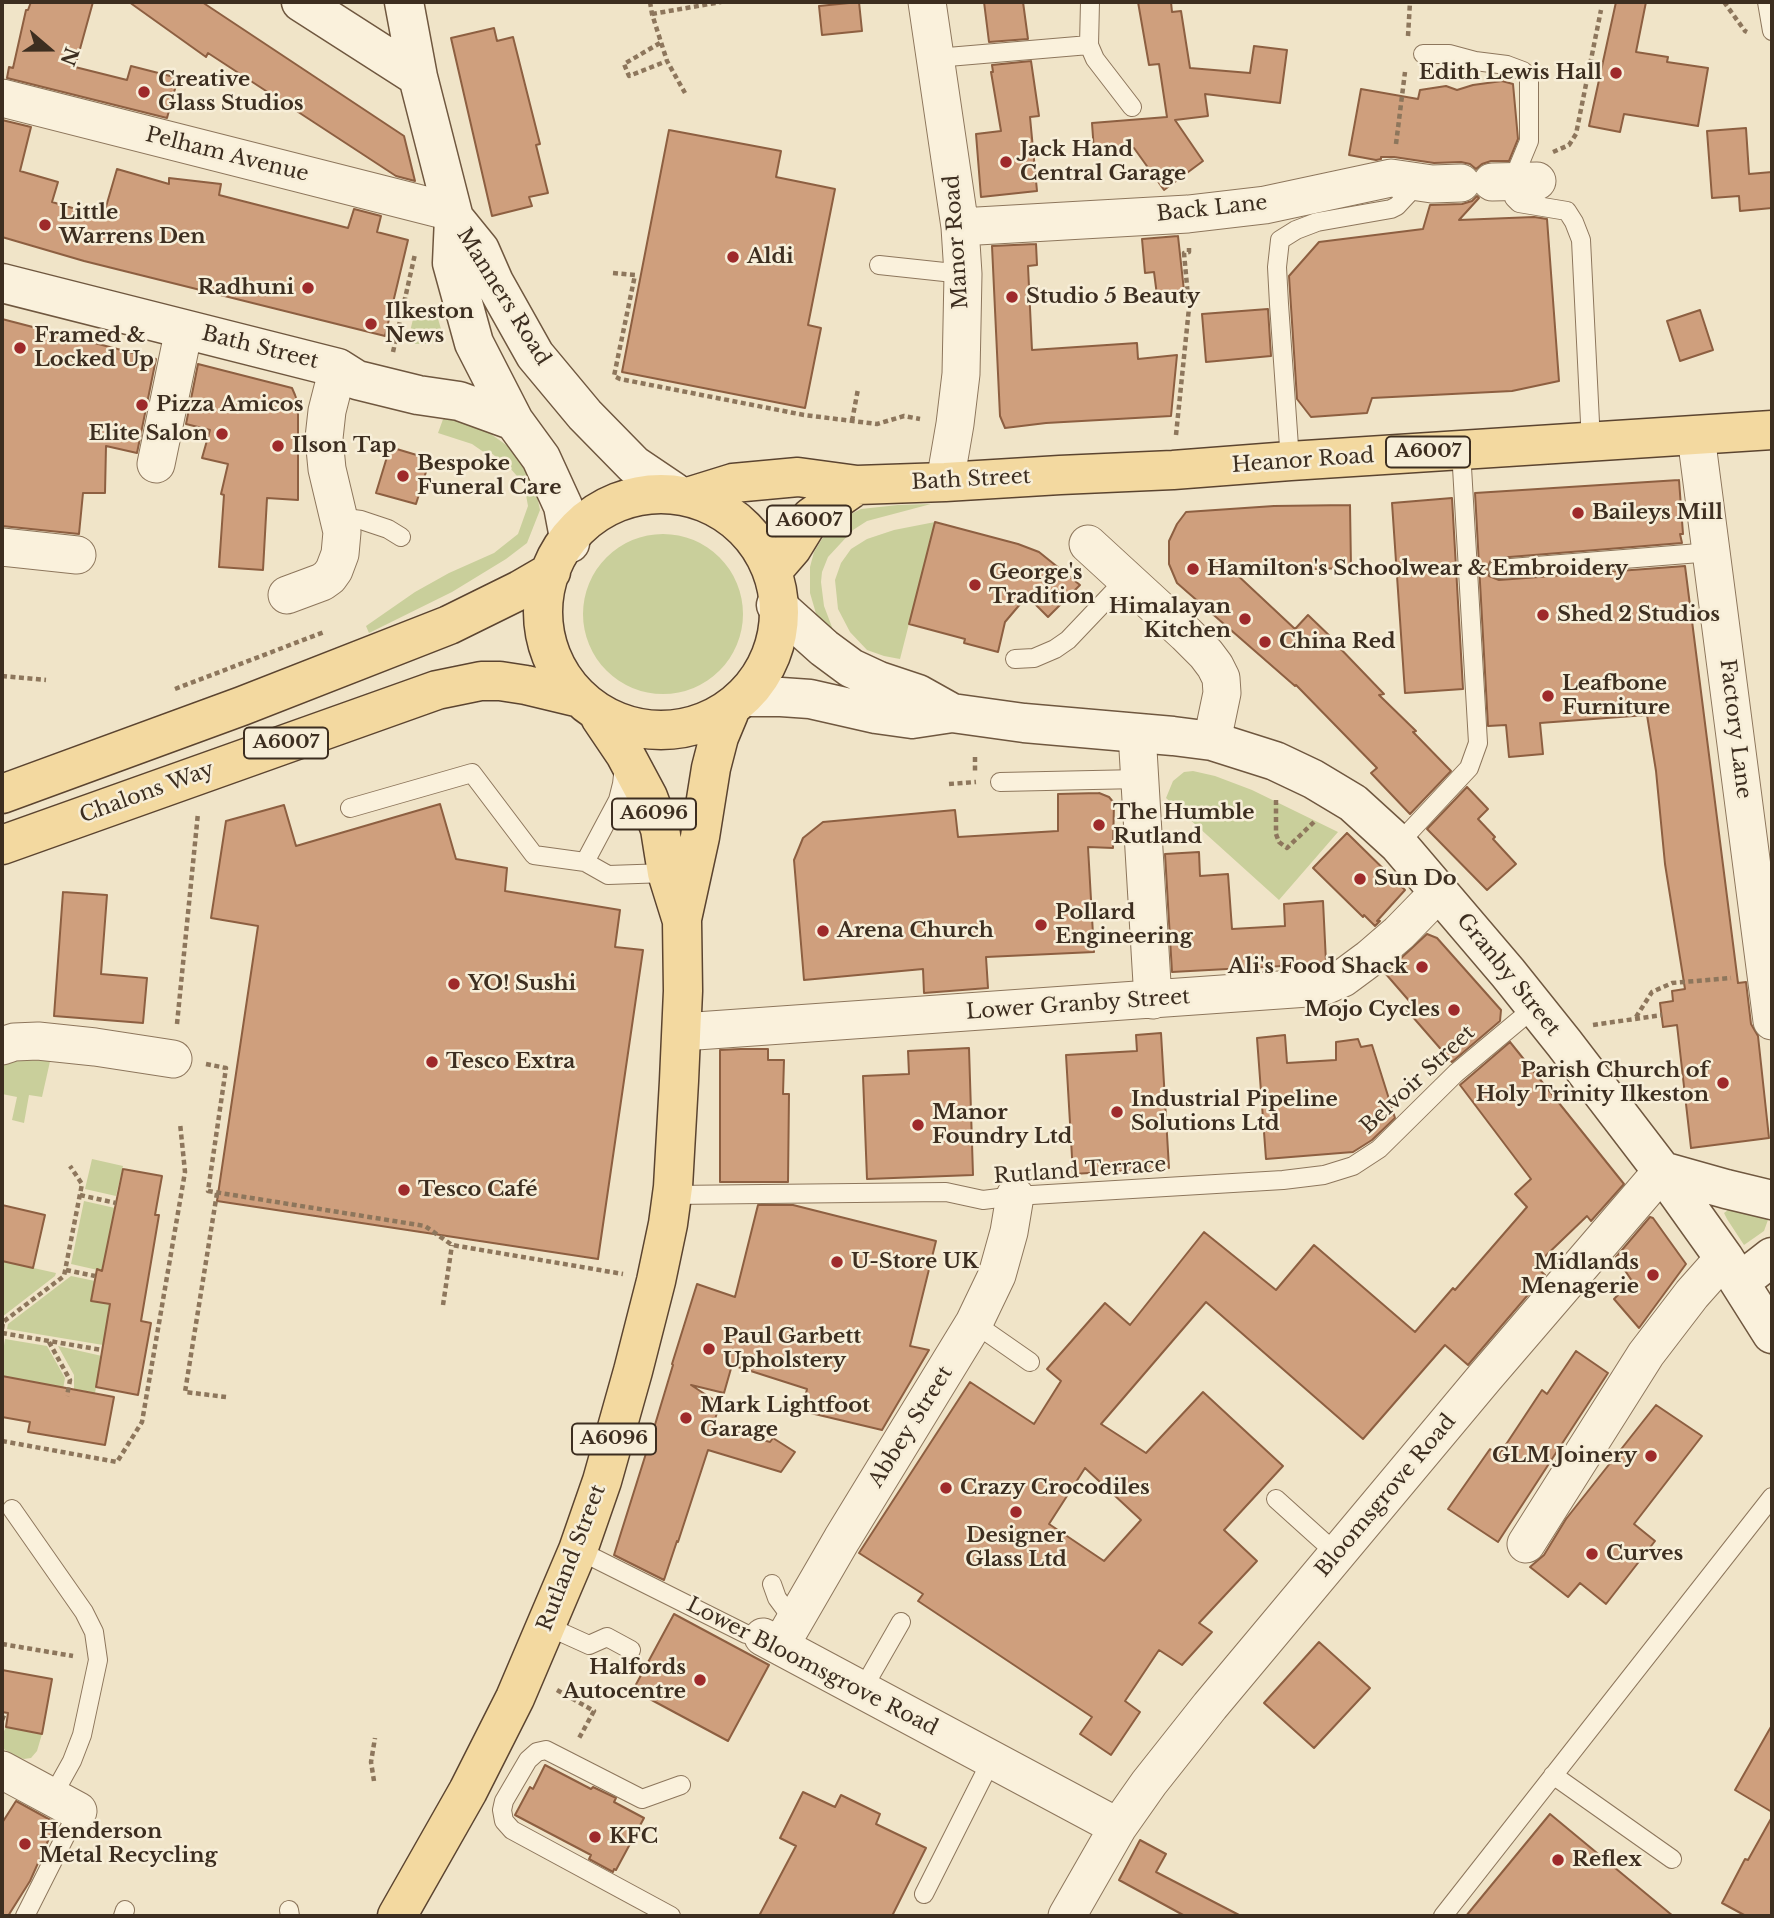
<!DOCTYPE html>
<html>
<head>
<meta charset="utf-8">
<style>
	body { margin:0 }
	#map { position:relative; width:1774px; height:1918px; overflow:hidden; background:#f0e4c8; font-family:"Libre Baskerville",serif }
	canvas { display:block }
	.frame { position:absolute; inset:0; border:4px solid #3d2e20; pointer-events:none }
	.north { position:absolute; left:14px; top:14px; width:70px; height:70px; -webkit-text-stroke:5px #f7eed8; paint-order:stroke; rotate:110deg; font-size:19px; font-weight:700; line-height:28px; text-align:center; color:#3d2e20 }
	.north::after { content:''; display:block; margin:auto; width:24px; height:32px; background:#3d2e20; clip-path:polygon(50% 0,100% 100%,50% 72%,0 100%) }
</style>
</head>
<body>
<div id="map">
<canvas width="1774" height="1918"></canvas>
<div class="frame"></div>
<div class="north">N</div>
</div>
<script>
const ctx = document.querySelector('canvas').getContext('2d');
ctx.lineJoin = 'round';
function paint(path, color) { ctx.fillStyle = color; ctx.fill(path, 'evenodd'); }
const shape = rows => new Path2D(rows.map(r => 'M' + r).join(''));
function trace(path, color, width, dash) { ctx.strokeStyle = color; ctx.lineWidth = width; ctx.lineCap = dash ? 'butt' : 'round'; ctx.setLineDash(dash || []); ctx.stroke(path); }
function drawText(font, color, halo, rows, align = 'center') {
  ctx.font = font + ' "Libre Baskerville",serif'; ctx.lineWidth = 5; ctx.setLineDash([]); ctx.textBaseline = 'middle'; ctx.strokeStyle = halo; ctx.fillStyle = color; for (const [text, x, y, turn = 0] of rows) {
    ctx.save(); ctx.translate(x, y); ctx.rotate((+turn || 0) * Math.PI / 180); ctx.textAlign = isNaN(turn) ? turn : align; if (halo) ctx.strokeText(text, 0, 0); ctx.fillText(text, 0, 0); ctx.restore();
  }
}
paint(shape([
	[436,312,444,339,426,344,407,344,414,315],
	[446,411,477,424,509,447,534,482,540,510,527,543,506,559,452,592,369,633,366,626,415,592,449,573,494,553,518,534,528,506,524,484,510,468,490,452,485,453,472,444,438,433],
	[931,504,867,521,853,530,828,557,822,572,821,582,824,606,838,643,817,617,810,593,810,567,814,552,822,539,839,520,861,509,898,505],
	[935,522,900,659,884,656,867,650,850,632,838,609,835,580,841,563,851,549,867,539,894,530],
	'583 614a80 80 0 1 1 160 0a80 80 0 1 1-160 0Z',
	[1193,771,1215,776,1252,790,1338,832,1279,900,1166,798,1173,781,1184,772],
	[51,1057,42,1097,29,1095,24,1123,12,1120,17,1097,2,1094,2,1065,14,1060],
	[92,1159,123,1166,116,1196,85,1189],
	[84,1201,115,1208,102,1271,71,1264],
	[1734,1209,1769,1217,1764,1231,1744,1245,1727,1219,1724,1213,1728,1210],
	[2,1261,56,1273,55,1276,2,1317],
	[71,1276,95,1281,91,1300,110,1304,103,1345,7,1329,8,1324],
	[5,1339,47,1346,65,1378,62,1395,36,1391,37,1382,2,1376,2,1359],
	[58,1346,102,1356,95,1393,74,1389,74,1375],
	[6,1727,42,1734,37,1751,31,1758,24,1759,17,1757,2,1748,2,1735]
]), '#c9cf9b');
const building = shape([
	[31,2,93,2,75,67,127,80,131,66,178,78,167,118,7,78,9,67,13,68,26,10,28,10,31,2],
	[129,2,202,2,404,136,415,181,396,176,208,53,206,57,129,2],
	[859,2,862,31,822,35,819,6,859,2],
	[984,2,1023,2,1028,39,989,42,984,2],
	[1138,2,1171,2,1172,12,1181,11,1190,68,1250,73,1254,46,1287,50,1280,103,1205,94,1208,116,1175,120,1203,161,1164,190,1134,148,1094,151,1092,123,1167,117,1159,64,1149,65,1138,2],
	[1616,2,1646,2,1636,52,1668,57,1667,62,1708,68,1698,126,1624,114,1620,132,1589,126,1616,2],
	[494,28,497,41,513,37,540,144,536,145,548,193,529,197,532,206,492,216,451,38,494,28],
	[1031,61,1039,116,1030,117,1037,191,981,197,976,134,1001,131,991,72,993,72,992,65,1031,61],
	[1502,81,1513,84,1518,139,1509,161,1491,161,1482,164,1476,169,1470,164,1461,162,1434,163,1394,157,1381,157,1381,159,1376,160,1349,155,1361,89,1418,99,1420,90,1446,86,1457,90,1473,85,1502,81],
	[2,120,31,127,20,171,58,182,52,202,103,217,117,169,169,184,169,178,221,184,219,195,348,228,354,209,381,216,377,232,408,240,385,336,84,261,2,237,2,120],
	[1746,128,1749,174,1772,172,1772,208,1740,211,1739,196,1712,198,1707,131,1746,128],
	[669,130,781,151,776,177,835,189,808,325,821,328,805,408,622,372,669,130],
	[1477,196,1479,198,1459,220,1534,217,1547,219,1559,381,1512,391,1372,398,1367,413,1311,417,1297,399,1289,276,1319,242,1423,229,1430,205,1462,204,1472,201,1477,196],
	[1178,236,1185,300,1158,303,1154,272,1145,273,1142,239,1178,236],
	[1036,244,1037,265,1028,266,1032,350,1137,343,1138,359,1177,355,1171,416,1046,423,1005,428,1000,416,992,246,1036,244],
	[1268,309,1271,356,1206,362,1202,314,1268,309],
	[1700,310,1713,350,1680,361,1667,321,1700,310],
	[2,319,156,359,137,453,106,446,105,493,83,493,79,534,2,526,2,319],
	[198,364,292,388,295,395,298,403,298,500,267,498,263,570,219,567,224,495,221,494,228,464,202,458,210,430,186,424,198,364],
	[390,447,430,459,416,504,376,493,390,447],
	[1679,480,1683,534,1680,534,1682,543,1497,558,1491,560,1487,569,1489,576,1499,580,1685,566,1738,983,1746,982,1751,1024,1758,1036,1769,1138,1691,1148,1677,1025,1663,1027,1660,1003,1673,1001,1672,991,1685,989,1665,864,1656,771,1647,715,1540,723,1543,754,1509,757,1506,725,1488,726,1475,493,1679,480],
	[1452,498,1463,689,1405,693,1392,503,1452,498],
	[1350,505,1351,568,1233,571,1295,629,1308,615,1336,642,1335,643,1384,694,1379,695,1416,731,1413,732,1451,771,1410,814,1371,773,1377,768,1296,685,1295,686,1177,583,1169,564,1169,541,1177,524,1186,512,1274,506,1350,505],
	[935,522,1018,544,1039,552,1080,585,1048,617,1027,596,1005,622,998,652,964,643,965,639,909,624,935,522],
	[1467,787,1488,809,1478,819,1495,837,1493,839,1516,864,1487,890,1427,829,1467,787],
	[1099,793,1109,797,1114,803,1113,848,1088,847,1094,952,986,957,988,988,924,993,923,969,804,980,794,860,803,838,823,822,955,810,958,837,1058,831,1058,794,1099,793],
	[440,804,456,859,507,868,505,891,620,910,615,947,643,950,598,1259,217,1201,258,926,211,918,226,821,284,805,296,846,440,804],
	[1347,833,1405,890,1377,921,1380,921,1375,926,1364,915,1363,917,1313,868,1347,833],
	[1199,852,1200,876,1228,874,1232,929,1285,926,1284,904,1323,901,1326,962,1301,965,1172,972,1165,854,1199,852],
	[63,892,107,895,101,974,147,978,143,1023,54,1016,63,892],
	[1427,934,1437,938,1501,1010,1500,1021,1452,1062,1405,1008,1411,1003,1385,973,1427,934],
	[1161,1033,1169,1168,1073,1174,1066,1055,1137,1051,1136,1035,1161,1033],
	[1285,1035,1287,1063,1336,1060,1336,1042,1358,1039,1361,1047,1372,1045,1395,1118,1372,1140,1353,1152,1266,1159,1257,1038,1285,1035],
	[1510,1042,1624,1184,1591,1221,1587,1216,1535,1266,1545,1275,1468,1365,1445,1345,1363,1439,1206,1302,1101,1424,1146,1453,1203,1392,1283,1466,1224,1530,1257,1561,1199,1623,1212,1632,1182,1665,1159,1650,1125,1701,1140,1712,1111,1755,1080,1734,1092,1717,918,1601,923,1594,859,1553,970,1382,1034,1424,1061,1381,1047,1369,1105,1303,1130,1325,1204,1232,1276,1290,1314,1245,1415,1332,1453,1288,1455,1290,1527,1207,1515,1194,1531,1179,1460,1085,1510,1042],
	[1085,1468,1141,1520,1104,1561,1049,1524,1085,1468],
	[969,1048,973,1175,867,1179,863,1076,909,1074,908,1051,969,1048],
	[741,1049,768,1049,768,1060,784,1060,783,1094,789,1094,788,1182,720,1182,720,1050,741,1049],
	[123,1169,162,1176,155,1215,159,1215,141,1321,151,1323,138,1395,96,1387,110,1304,91,1301,97,1269,102,1271,123,1169],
	[2,1205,45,1215,33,1268,2,1261,2,1205],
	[758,1205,793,1205,936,1241,910,1346,929,1350,882,1430,802,1411,807,1389,732,1365,724,1393,691,1385,720,1404,713,1425,770,1442,773,1438,795,1452,781,1472,708,1450,678,1542,677,1541,664,1580,614,1555,654,1428,673,1365,672,1364,697,1284,735,1297,758,1205],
	[1650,1217,1653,1218,1686,1264,1639,1328,1614,1299,1632,1281,1616,1257,1650,1217],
	[1576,1351,1608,1373,1498,1542,1448,1509,1490,1449,1499,1455,1542,1390,1547,1394,1576,1351],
	[2,1376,114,1397,105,1445,28,1432,30,1422,2,1417,2,1376],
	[1656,1405,1702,1436,1634,1524,1655,1541,1606,1604,1580,1583,1568,1597,1530,1567,1544,1555,1566,1519,1656,1405],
	[674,1614,769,1665,728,1741,633,1690,674,1614],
	[1319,1642,1370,1688,1314,1748,1264,1703,1319,1642],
	[2,1670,52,1679,42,1734,6,1727,8,1713,2,1712,2,1670],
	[1772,1725,1772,1812,1735,1790,1772,1725],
	[545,1765,591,1789,593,1787,616,1798,614,1802,644,1818,616,1870,614,1869,613,1872,589,1859,591,1855,515,1815,530,1787,533,1789,545,1765],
	[803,1792,835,1807,841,1795,880,1814,876,1824,926,1848,892,1916,759,1916,796,1846,780,1838,803,1792],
	[16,1801,56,1823,30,1881,8,1916,2,1916,2,1823,16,1801],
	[1550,1814,1673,1916,1466,1916,1550,1814],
	[1772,1817,1772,1916,1746,1916,1722,1903,1745,1859,1748,1860,1772,1817],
	[1140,1840,1166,1854,1156,1872,1241,1916,1185,1916,1119,1880,1140,1840]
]);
paint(building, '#cf9f7d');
trace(building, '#8d5f41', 2);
const lane = shape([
	[1090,2,1089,45,1095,59,1132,107],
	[1767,2,1772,31],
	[1423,54,1449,54,1475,61,1507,65,1523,71,1529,77,1529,141,1512,182,1514,198,1519,203,1567,211,1574,222,1581,240,1591,443],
	[936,58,1089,45],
	[879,265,963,274],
	[1290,461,1279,304,1277,267,1280,240,1296,230,1317,222,1391,209,1397,206,1410,192,1414,182],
	[338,517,361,520,388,529,401,537],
	[1498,569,1712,552],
	[1015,659,1034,658,1055,649,1068,640,1125,580],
	[1000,782,1139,779],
	[350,808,472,773,534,855,585,862,608,875,667,873],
	[1398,844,1469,768,1478,743,1461,450],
	[585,862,618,800,622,784,624,766],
	[672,1195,946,1192,983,1200,1015,1196,1283,1180,1324,1175,1353,1166,1379,1149,1456,1073,1535,1007],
	[974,1323,1030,1362],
	[1276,1499,1337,1554],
	[12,1509,84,1612,94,1632,98,1660,82,1735,72,1761,52,1797],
	[578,1550,746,1634,763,1637],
	[772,1584,777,1598,794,1621],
	[547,1626,589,1645,607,1637,631,1650],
	[862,1690,901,1622],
	[1553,1775,1672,1859],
	[924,1894,992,1759],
	[289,1910,290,1916],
	[25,1916,78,1811],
	[123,1916,125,1910],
	[671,1916,512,1830,504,1821,502,1810,504,1801,528,1760,537,1752,546,1750,642,1799,681,1785],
	[1443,1916,1772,1497]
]);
const street = shape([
	[927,2,960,227,963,274,961,374,955,424,945,482],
	[2,98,452,212],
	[1492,182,1537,181],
	[960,227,1188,214,1265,205,1391,178,1432,184,1461,183],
	[1696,436,1772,1021],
	[156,464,184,329],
	[1088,544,1186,634,1206,654,1215,666,1221,678,1222,693,1212,741],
	[2,547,77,555],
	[287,595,322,582,329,577,334,570,340,554,342,532,327,469,324,438,327,411,338,368],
	[1137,733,1153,1000],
	[682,1032,1322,987,1343,978,1370,958,1399,933,1439,892],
	[2,1046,14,1042,38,1041,95,1047,173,1059],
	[1526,1544,1646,1354,1692,1294,1724,1258],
	[763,1637,1118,1827],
	[780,1646,842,1539,974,1323,997,1275,1009,1232,1015,1196],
	[2,1770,78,1811],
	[1067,1916,1118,1827,1149,1783,1210,1706,1485,1377,1662,1171]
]);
const secondary = shape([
	[301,2,418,77],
	[404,2,418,77,454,218,452,263,474,343,514,421,541,458,563,506,570,543],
	[454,218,480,250,494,282,535,355,585,415,634,465,674,492],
	[2,283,338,368,357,380,418,395,459,401,514,421],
	[776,605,824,648,851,668,879,681,918,694,952,713],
	[749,697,781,697,810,699,876,714,912,719,952,713,1024,723,1173,736,1212,741,1275,761,1313,779,1353,803,1398,844,1508,973,1564,1043,1662,1171,1724,1258,1772,1334],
	[1662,1171,1726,1189,1772,1200],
	[1740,1282,1772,1257]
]);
const primary = shape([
	'543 612a118 118 0 1 1 236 0a118 118 0 1 1-236 0Z',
	[691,496,733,483,798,477,857,485,945,482,1060,475,1173,470,1290,461,1772,430],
	[773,570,792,548,811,517,857,485],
	[2,794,242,706,449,625,520,590,551,572],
	[2,845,437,690,481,681,500,681,526,685,576,697],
	[682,919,700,837,711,768,719,737,729,713],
	[397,1916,468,1791,515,1698,578,1550,602,1481,633,1371,656,1281,668,1224,673,1187,679,1081,683,991,682,921,667,873,660,829,648,797,625,754,600,717]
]);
trace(lane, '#8d765c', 20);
trace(street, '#8d765c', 39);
trace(secondary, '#6f573f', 41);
trace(primary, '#5b4430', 41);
trace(shape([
	[650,2,652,14,667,61,685,93],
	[1724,2,1745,31,1747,32],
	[652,14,721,2],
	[1408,36,1410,2],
	[660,43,624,64,629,76,667,61],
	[1396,144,1405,72],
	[1553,152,1569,145,1576,134,1601,10],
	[613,273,635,275,614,376,620,379,804,415,877,424,904,416,920,419],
	[393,352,415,254],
	[852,421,858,389],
	[1176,435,1189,308,1184,253,1189,252,1189,247],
	[2,676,46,680],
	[175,689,324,632],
	[975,757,975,774],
	[949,784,976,782],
	[1276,800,1276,834,1279,842,1287,848,1315,821],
	[1636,1017,1652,992,1672,983,1731,978],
	[177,1024,198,813],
	[1593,1025,1662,1015],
	[206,1064,226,1068,208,1191,425,1226,452,1245,623,1274],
	[217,1193,185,1392,226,1397],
	[80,1195,116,1203],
	[66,1270,95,1276],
	[443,1305,452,1245],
	[2,1329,3,1322,64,1276,82,1184,70,1166],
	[2,1333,102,1350],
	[49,1342,70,1380,67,1396],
	[2,1441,117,1462,142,1422,185,1172,180,1123],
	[2,1644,73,1656],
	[557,1690,594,1711,578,1740],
	[2,1720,5,1713],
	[374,1781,371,1762,375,1738]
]), '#8d765c', 4.5, [5, 3.5]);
trace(lane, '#faf1dc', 18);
trace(street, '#faf1dc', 37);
trace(secondary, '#faf1dc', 38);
trace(primary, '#f3d9a0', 38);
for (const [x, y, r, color] of [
	[1616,73,7,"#9e2a2b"],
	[144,92,7,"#9e2a2b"],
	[1006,162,7,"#9e2a2b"],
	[45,225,7,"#9e2a2b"],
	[733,257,7,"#9e2a2b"],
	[308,288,7,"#9e2a2b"],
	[1012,297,7,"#9e2a2b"],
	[371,324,7,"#9e2a2b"],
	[20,348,7,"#9e2a2b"],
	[142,405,7,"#9e2a2b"],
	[222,434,7,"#9e2a2b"],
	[278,446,7,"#9e2a2b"],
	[403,476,7,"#9e2a2b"],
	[1578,513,7,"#9e2a2b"],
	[1193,569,7,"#9e2a2b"],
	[975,585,7,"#9e2a2b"],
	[1543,615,7,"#9e2a2b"],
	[1245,619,7,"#9e2a2b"],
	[1265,642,7,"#9e2a2b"],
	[1548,696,7,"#9e2a2b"],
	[1099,825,7,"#9e2a2b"],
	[1360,879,7,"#9e2a2b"],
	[1041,925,7,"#9e2a2b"],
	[823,931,7,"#9e2a2b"],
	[1422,967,7,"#9e2a2b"],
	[454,984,7,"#9e2a2b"],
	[1454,1010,7,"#9e2a2b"],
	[432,1062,7,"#9e2a2b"],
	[1723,1083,7,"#9e2a2b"],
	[1117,1112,7,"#9e2a2b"],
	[918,1125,7,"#9e2a2b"],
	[404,1190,7,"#9e2a2b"],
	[837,1262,7,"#9e2a2b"],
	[1653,1275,7,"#9e2a2b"],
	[709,1349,7,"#9e2a2b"],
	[686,1418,7,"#9e2a2b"],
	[1651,1456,7,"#9e2a2b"],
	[946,1488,7,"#9e2a2b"],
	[1016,1512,7,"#9e2a2b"],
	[1592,1554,7,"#9e2a2b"],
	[700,1680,7,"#9e2a2b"],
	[595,1837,7,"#9e2a2b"],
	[25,1844,7,"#9e2a2b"],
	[1558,1860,7,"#9e2a2b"]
]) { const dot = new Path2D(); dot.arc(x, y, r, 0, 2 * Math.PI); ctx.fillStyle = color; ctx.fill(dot); trace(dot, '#f7eed8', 2.5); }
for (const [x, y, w] of [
	[1428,452,84],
	[809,521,84],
	[286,743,84],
	[654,814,84],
	[614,1439,84]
]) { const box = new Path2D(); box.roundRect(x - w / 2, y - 15.5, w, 31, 5); ctx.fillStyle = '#f7eed8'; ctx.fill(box); trace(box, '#3d2e20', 2); }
drawText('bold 19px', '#3d2e20', null, [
	["A6007",1428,452],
	["A6007",809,521],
	["A6007",286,743],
	["A6096",654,814],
	["A6096",614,1439]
]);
drawText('bold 21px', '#3d2e20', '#f7eed8', [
	["Edith Lewis Hall",1602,73,"right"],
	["Creative",158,80],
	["Glass Studios",158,104],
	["Jack Hand",1020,150],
	["Central Garage",1020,174],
	["Little",59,213],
	["Warrens Den",59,237],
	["Aldi",747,257],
	["Radhuni",294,288,"right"],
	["Studio 5 Beauty",1026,297],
	["Ilkeston",385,312],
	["News",385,336],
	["Framed &",34,336],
	["Locked Up",34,360],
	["Pizza Amicos",156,405],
	["Elite Salon",208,434,"right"],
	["Ilson Tap",292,446],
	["Bespoke",417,464],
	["Funeral Care",417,488],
	["Baileys Mill",1592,513],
	["Hamilton's Schoolwear & Embroidery",1207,569],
	["George's",989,573],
	["Tradition",989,597],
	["Himalayan",1231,607,"right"],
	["Kitchen",1231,631,"right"],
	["Shed 2 Studios",1557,615],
	["China Red",1279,642],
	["Leafbone",1562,684],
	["Furniture",1562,708],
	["The Humble",1113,813],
	["Rutland",1113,837],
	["Sun Do",1374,879],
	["Pollard",1055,913],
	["Engineering",1055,937],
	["Arena Church",837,931],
	["Ali's Food Shack",1408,967,"right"],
	["YO! Sushi",468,984],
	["Mojo Cycles",1440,1010,"right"],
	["Tesco Extra",446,1062],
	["Parish Church of",1709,1071,"right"],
	["Holy Trinity Ilkeston",1709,1095,"right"],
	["Industrial Pipeline",1131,1100],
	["Solutions Ltd",1131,1124],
	["Manor",932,1113],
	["Foundry Ltd",932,1137],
	["Tesco Café",418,1190],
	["U-Store UK",851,1262],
	["Midlands",1639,1263,"right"],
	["Menagerie",1639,1287,"right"],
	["Paul Garbett",723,1337],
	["Upholstery",723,1361],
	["Mark Lightfoot",700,1406],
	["Garage",700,1430],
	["GLM Joinery",1637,1456,"right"],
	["Crazy Crocodiles",960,1488],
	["Designer",1016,1536,"center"],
	["Glass Ltd",1016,1560,"center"],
	["Curves",1606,1554],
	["Halfords",686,1668,"right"],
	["Autocentre",686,1692,"right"],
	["Henderson",39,1832],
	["Metal Recycling",39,1856],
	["KFC",609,1837],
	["Reflex",1572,1860]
], 'left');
drawText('21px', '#3d2e20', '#f7eed8', [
	["Pelham Avenue",227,155,14],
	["Back Lane",1212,209,-6],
	["Manor Road",957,242,-94],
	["Manners Road",503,297,58],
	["Bath Street",260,348,14],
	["Heanor Road",1303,461,-4],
	["Bath Street",971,480,-3],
	["Factory Lane",1735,729,83],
	["Chalons Way",147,793,-20],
	["Granby Street",1508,975,51],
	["Lower Granby Street",1078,1005,-4],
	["Belvoir Street",1418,1080,-43],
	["Rutland Terrace",1080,1171,-4],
	["Abbey Street",911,1427,-58],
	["Bloomsgrove Road",1386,1496,-50],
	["Rutland Street",572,1558,-69],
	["Lower Bloomsgrove Road",812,1667,27]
]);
</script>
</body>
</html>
